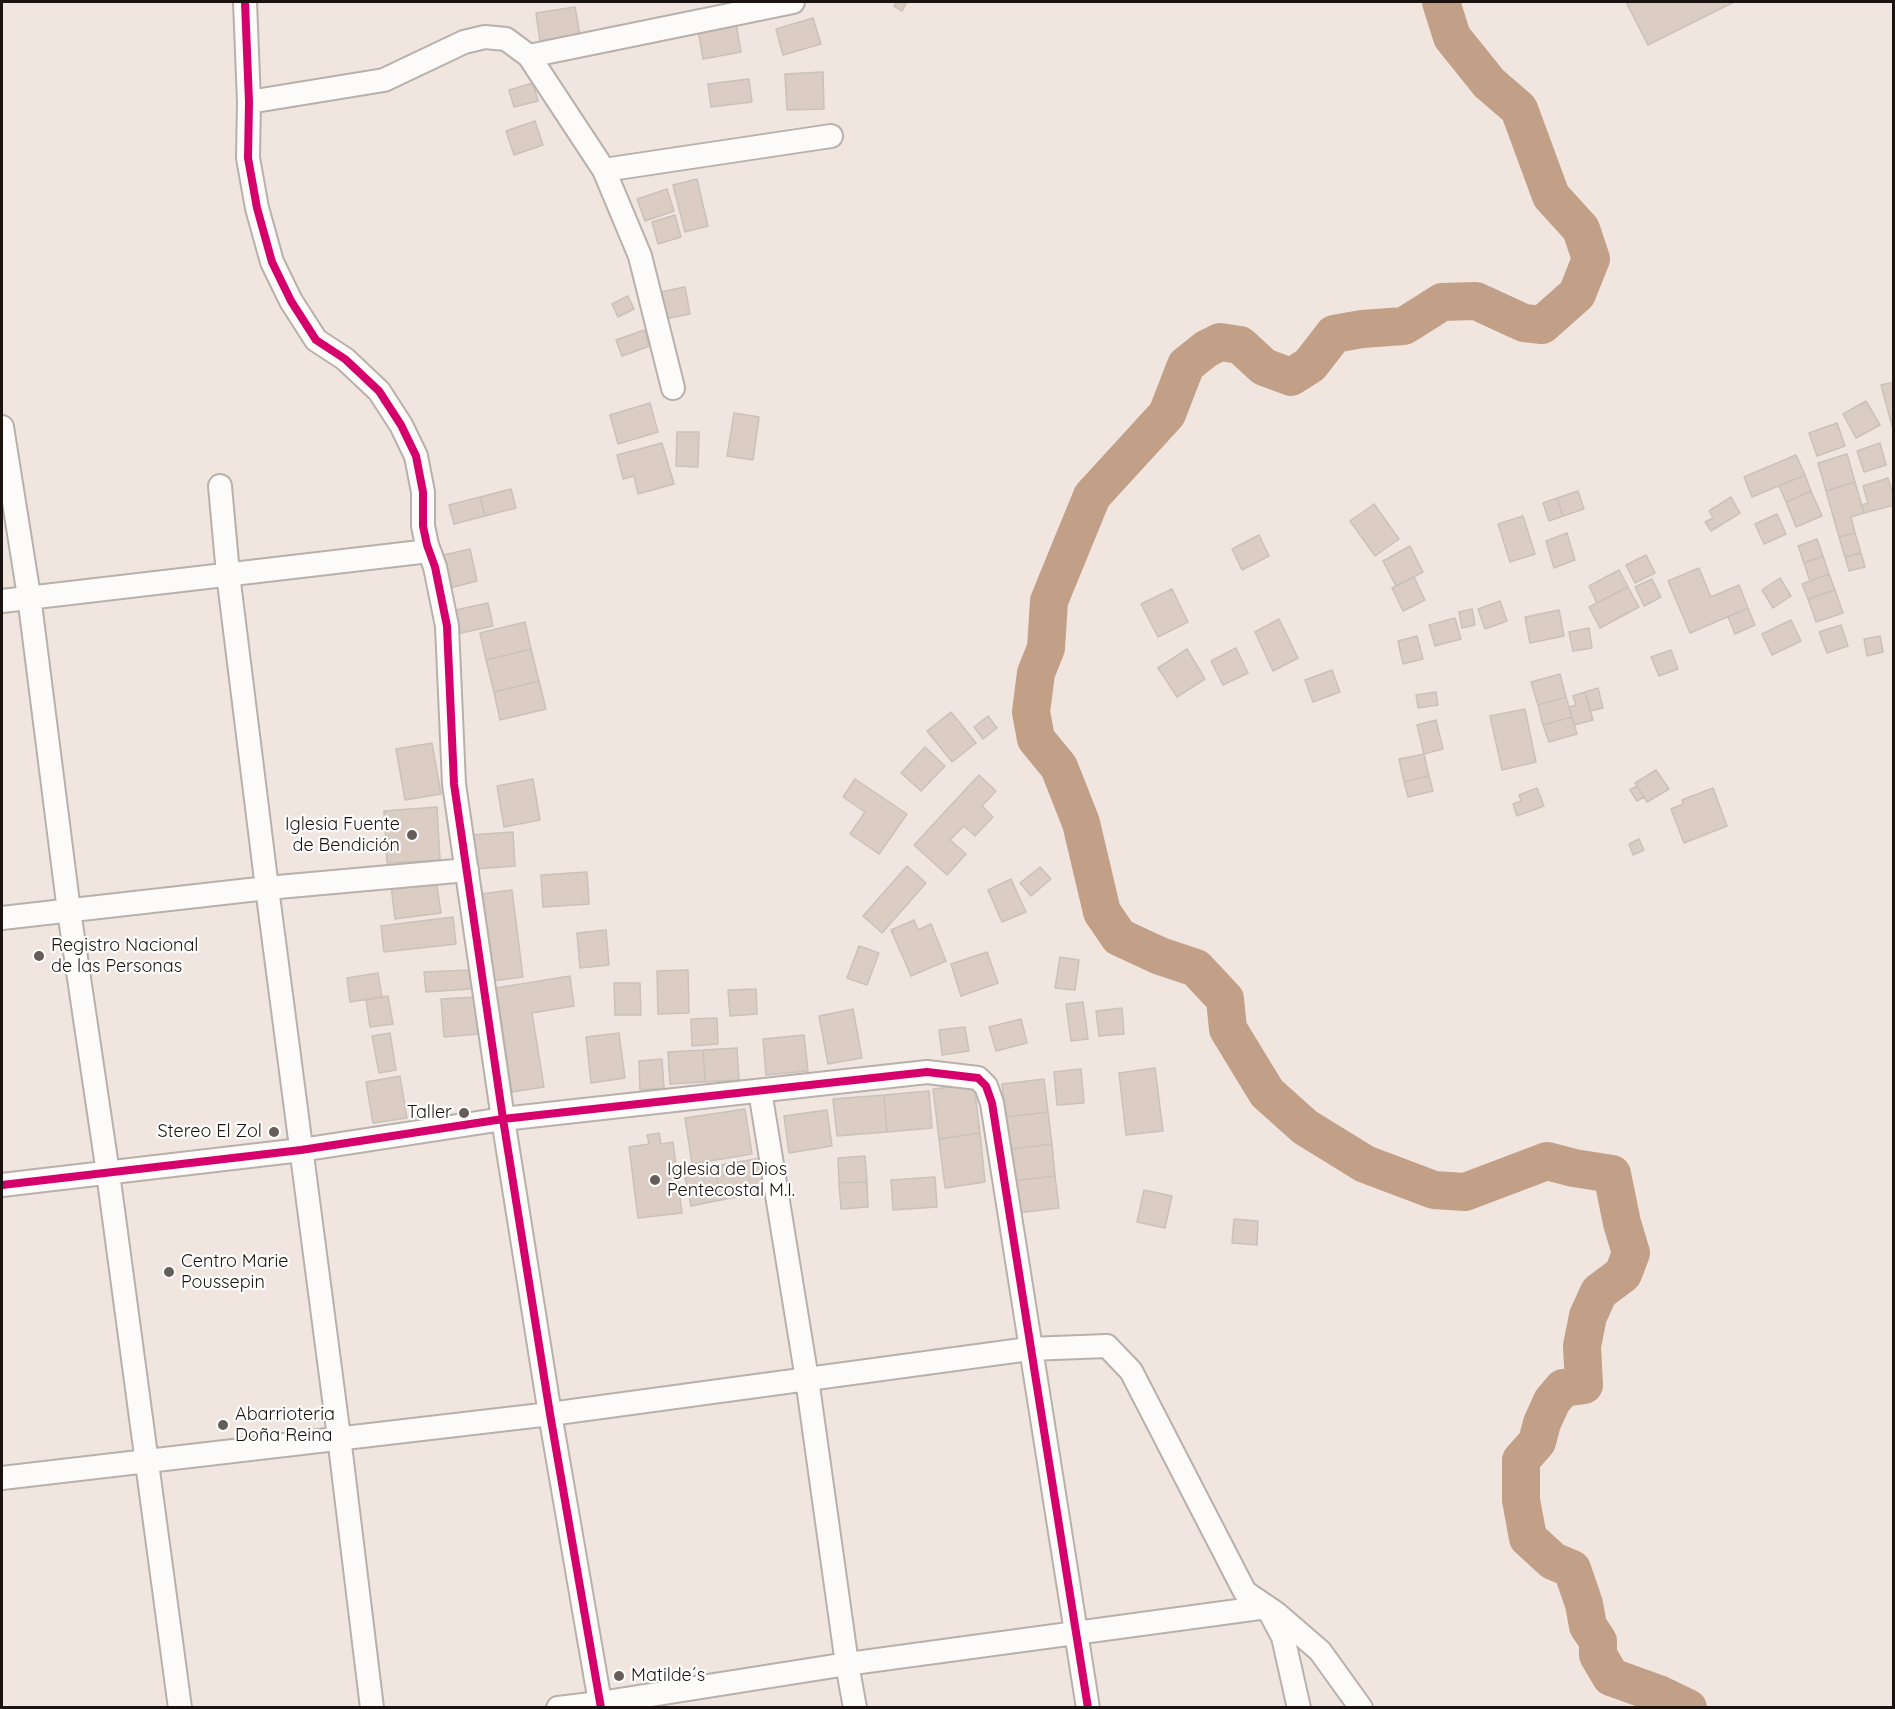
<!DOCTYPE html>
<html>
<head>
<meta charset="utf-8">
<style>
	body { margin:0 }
	#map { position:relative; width:1895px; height:1709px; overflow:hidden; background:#f1e6df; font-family:Quicksand,sans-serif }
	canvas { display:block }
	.frame { position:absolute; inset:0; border:3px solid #1a130f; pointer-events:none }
</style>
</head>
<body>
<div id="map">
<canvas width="1895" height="1709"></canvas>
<div class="frame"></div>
</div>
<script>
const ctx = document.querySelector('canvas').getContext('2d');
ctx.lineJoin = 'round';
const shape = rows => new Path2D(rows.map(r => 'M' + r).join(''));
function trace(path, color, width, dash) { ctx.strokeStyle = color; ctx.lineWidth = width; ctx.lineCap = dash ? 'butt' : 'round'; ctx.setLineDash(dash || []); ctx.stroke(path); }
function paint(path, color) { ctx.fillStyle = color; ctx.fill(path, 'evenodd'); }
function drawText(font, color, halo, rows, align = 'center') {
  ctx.font = font + ' Quicksand,sans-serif'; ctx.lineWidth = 4.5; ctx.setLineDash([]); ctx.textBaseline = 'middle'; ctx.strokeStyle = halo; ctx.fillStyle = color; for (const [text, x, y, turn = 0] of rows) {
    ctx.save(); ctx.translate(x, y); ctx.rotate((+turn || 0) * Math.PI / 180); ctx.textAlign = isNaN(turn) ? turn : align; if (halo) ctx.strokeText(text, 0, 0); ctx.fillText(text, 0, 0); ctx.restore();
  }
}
trace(shape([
	[1441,2,1452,37,1489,83,1519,109,1551,196,1581,229,1591,259,1577,294,1542,325,1524,323,1476,301,1442,302,1404,326,1362,329,1334,334,1310,365,1291,377,1264,367,1240,345,1220,342,1206,349,1186,365,1167,414,1092,496,1049,601,1046,648,1036,673,1031,712,1036,739,1059,767,1081,823,1102,912,1119,937,1160,956,1196,968,1225,999,1228,1029,1267,1093,1305,1127,1365,1164,1434,1190,1465,1192,1547,1161,1574,1168,1612,1174,1622,1223,1631,1253,1623,1274,1599,1292,1588,1316,1582,1346,1584,1385,1563,1388,1552,1401,1542,1423,1537,1442,1521,1460,1521,1500,1528,1538,1553,1561,1572,1569,1584,1604,1588,1626,1598,1641,1598,1655,1611,1677,1661,1695,1688,1708]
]), '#c29f87', 38);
const building = shape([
	[897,2,907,2,902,11,894,6,897,2],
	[1631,2,1734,2,1648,45,1627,4,1631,2],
	[575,7,580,35,540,41,536,13,575,7],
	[813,18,821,44,783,55,776,29,813,18],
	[736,23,741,52,703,59,698,30,736,23],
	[823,72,824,109,787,110,785,74,823,72],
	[749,79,752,102,711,107,708,84,749,79],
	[533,83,538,101,514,107,509,90,533,83],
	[535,121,543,145,514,155,506,131,535,121],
	[697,179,708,226,685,232,673,185,697,179],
	[667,189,674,211,645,221,637,199,667,189],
	[675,215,681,237,658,244,652,222,675,215],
	[685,287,690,314,665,319,660,292,685,287],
	[628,296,634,309,618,317,612,304,628,296],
	[644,330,650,346,622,356,616,340,644,330],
	[1894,382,1894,433,1881,385,1894,382],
	[1866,401,1880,425,1856,438,1843,414,1866,401],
	[650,403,658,432,618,444,610,415,650,403],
	[734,413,759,417,753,460,727,456,734,413],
	[1837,423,1845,446,1817,456,1809,433,1837,423],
	[677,432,699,432,698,467,676,466,677,432],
	[662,443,674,484,638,494,634,476,623,479,617,455,662,443],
	[1880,443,1886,465,1864,472,1857,451,1880,443],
	[1847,454,1855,482,1826,491,1818,463,1847,454],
	[1796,455,1805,475,1752,497,1744,477,1796,455],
	[1805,475,1811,491,1786,502,1779,486,1805,475],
	[1888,478,1894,497,1894,505,1864,513,1861,505,1868,503,1863,486,1888,478],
	[1855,482,1864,513,1851,517,1855,533,1839,537,1826,491,1855,482],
	[511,489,516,508,485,516,480,497,511,489],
	[1578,491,1584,509,1563,516,1557,498,1578,491],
	[1811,491,1822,516,1796,527,1786,502,1811,491],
	[480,497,485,516,454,524,449,505,480,497],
	[1731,497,1740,513,1711,531,1705,522,1713,518,1709,511,1731,497],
	[1557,498,1563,516,1549,521,1543,503,1557,498],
	[1374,504,1399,539,1375,556,1350,521,1374,504],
	[1777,514,1786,534,1764,544,1755,524,1777,514],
	[1523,516,1535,554,1510,562,1498,524,1523,516],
	[1567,533,1575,560,1554,568,1546,541,1567,533],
	[1855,533,1861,553,1845,557,1839,537,1855,533],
	[1259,535,1269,556,1242,570,1232,549,1259,535],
	[1817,539,1823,556,1804,563,1798,546,1817,539],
	[1410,546,1423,572,1396,586,1383,561,1410,546],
	[470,549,477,581,446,589,439,556,470,549],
	[1861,553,1865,567,1849,571,1845,557,1861,553],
	[1646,555,1655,573,1635,583,1626,565,1646,555],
	[1823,556,1829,574,1810,581,1804,563,1823,556],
	[1699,568,1711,597,1739,585,1748,608,1690,633,1668,581,1699,568],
	[1619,570,1628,587,1597,603,1589,586,1619,570],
	[1829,574,1835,590,1808,599,1802,584,1829,574],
	[1414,577,1425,600,1403,611,1392,588,1414,577],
	[1780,578,1791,596,1773,608,1762,590,1780,578],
	[1652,579,1661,597,1644,606,1635,587,1652,579],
	[1628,587,1639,607,1600,628,1589,607,1628,587],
	[1172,589,1188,622,1158,637,1141,604,1172,589],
	[1835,590,1843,613,1816,622,1808,599,1835,590],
	[1500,601,1507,621,1485,629,1478,609,1500,601],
	[488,603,493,626,461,633,456,610,488,603],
	[1748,608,1755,625,1735,634,1728,617,1748,608],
	[1472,609,1475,625,1462,628,1459,612,1472,609],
	[1559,610,1564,636,1530,643,1525,617,1559,610],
	[1455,618,1461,639,1435,646,1429,625,1455,618],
	[1279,619,1298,658,1273,671,1255,632,1279,619],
	[1791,620,1801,641,1772,655,1762,634,1791,620],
	[525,622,531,649,486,660,480,633,525,622],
	[1841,625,1848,646,1827,653,1819,632,1841,625],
	[1589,628,1592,648,1573,651,1569,632,1589,628],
	[1417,636,1423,659,1403,664,1398,641,1417,636],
	[1880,636,1883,652,1867,656,1864,639,1880,636],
	[1236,648,1248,673,1223,685,1211,661,1236,648],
	[531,649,539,681,494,692,486,660,531,649],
	[1187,649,1205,679,1177,697,1158,668,1187,649],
	[1671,650,1678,669,1659,676,1651,657,1671,650],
	[1332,670,1340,692,1313,702,1305,680,1332,670],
	[1560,674,1566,697,1538,705,1531,682,1560,674],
	[539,681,546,709,500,720,494,692,539,681],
	[1598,688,1603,708,1590,711,1585,692,1598,688],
	[1436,692,1438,705,1418,708,1416,695,1436,692],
	[1585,692,1593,720,1574,725,1569,707,1576,705,1573,696,1585,692],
	[1566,697,1572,717,1543,725,1538,705,1566,697],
	[1525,709,1536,762,1502,770,1490,716,1525,709],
	[951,712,976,743,952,762,927,731,951,712],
	[988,716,997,728,983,739,974,727,988,716],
	[1572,717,1577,734,1549,742,1543,725,1572,717],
	[1436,720,1443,749,1424,754,1417,725,1436,720],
	[432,743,441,794,405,800,396,749,432,743],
	[925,747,945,766,921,791,901,773,925,747],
	[1424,754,1429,776,1404,782,1399,759,1424,754],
	[1656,770,1669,789,1647,802,1635,783,1656,770],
	[979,775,996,791,982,806,993,817,975,836,964,826,950,840,966,854,947,875,914,845,979,775],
	[1429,776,1433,791,1408,797,1404,782,1429,776],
	[533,779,540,820,504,827,497,786,533,779],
	[855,779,907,814,879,854,850,834,865,812,843,797,855,779],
	[1637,786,1644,797,1637,801,1630,790,1637,786],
	[1537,788,1544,806,1517,816,1513,804,1521,801,1519,795,1537,788],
	[1713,788,1727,826,1684,843,1671,809,1683,804,1682,800,1713,788],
	[437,807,440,860,387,863,384,811,437,807],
	[513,832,515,866,474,869,471,835,513,832],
	[1639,839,1644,850,1633,855,1629,844,1639,839],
	[907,866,926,883,882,933,863,916,907,866],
	[1040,867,1051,879,1031,896,1020,883,1040,867],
	[587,872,589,904,543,907,541,875,587,872],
	[1011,879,1026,912,1002,922,988,890,1011,879],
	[436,880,441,913,395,919,391,886,436,880],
	[512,890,523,977,492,981,481,894,512,890],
	[453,917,456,944,384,952,381,926,453,917],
	[914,920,918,930,931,924,946,961,911,976,891,930,914,920],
	[606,930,609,965,580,968,577,933,606,930],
	[859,946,879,953,867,985,847,978,859,946],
	[987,952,998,983,961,996,951,964,987,952],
	[1060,957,1079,960,1075,990,1055,988,1060,957],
	[470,970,471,989,426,992,424,972,470,970],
	[688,970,689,1013,658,1014,657,971,688,970],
	[378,973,382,997,350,1002,347,978,378,973],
	[570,976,574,1006,532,1013,544,1087,512,1092,496,988,570,976],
	[614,983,640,983,641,1015,615,1015,614,983],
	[756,989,757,1014,730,1016,728,990,756,989],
	[388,996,393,1024,370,1027,366,1000,388,996],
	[476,997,478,1034,444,1037,441,999,476,997],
	[1083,1002,1088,1039,1071,1041,1066,1004,1083,1002],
	[1122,1008,1124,1034,1099,1036,1096,1011,1122,1008],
	[853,1009,862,1058,828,1064,819,1016,853,1009],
	[717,1018,718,1044,692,1046,691,1019,717,1018],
	[1021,1019,1027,1043,996,1051,989,1027,1021,1019],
	[965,1027,969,1051,942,1055,939,1030,965,1027],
	[390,1033,396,1070,379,1073,372,1036,390,1033],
	[619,1033,625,1078,591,1083,586,1037,619,1033],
	[804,1035,808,1071,766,1075,763,1039,804,1035],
	[737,1048,739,1080,705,1082,703,1050,737,1048],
	[703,1050,705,1082,670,1084,668,1052,703,1050],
	[662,1059,664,1088,640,1090,639,1061,662,1059],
	[1155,1068,1163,1131,1126,1135,1119,1073,1155,1068],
	[1081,1069,1084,1103,1057,1105,1054,1072,1081,1069],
	[400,1076,407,1118,373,1123,366,1082,400,1076],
	[1044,1079,1048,1112,1006,1117,1002,1084,1044,1079],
	[974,1084,980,1133,939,1139,933,1089,974,1084],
	[929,1091,932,1128,887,1132,884,1095,929,1091],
	[884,1095,887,1132,837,1136,833,1099,884,1095],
	[745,1109,752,1154,692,1164,685,1118,745,1109],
	[827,1110,832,1146,789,1153,784,1116,827,1110],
	[1048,1112,1052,1144,1010,1149,1006,1117,1048,1112],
	[659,1133,661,1144,673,1142,682,1213,638,1218,629,1147,649,1144,647,1135,659,1133],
	[980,1133,985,1182,945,1188,939,1139,980,1133],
	[1052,1144,1055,1176,1013,1181,1010,1149,1052,1144],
	[865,1156,867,1182,839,1183,838,1158,865,1156],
	[761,1158,767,1191,721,1200,715,1166,761,1158],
	[715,1166,721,1200,691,1206,684,1172,715,1166],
	[1055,1176,1059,1208,1017,1213,1013,1181,1055,1176],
	[935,1177,937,1207,893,1210,891,1180,935,1177],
	[867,1182,868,1207,841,1209,839,1183,867,1182],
	[1144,1190,1172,1196,1165,1228,1137,1222,1144,1190],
	[1234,1219,1258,1221,1257,1245,1232,1243,1234,1219]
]);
paint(building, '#dbcdc3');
trace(building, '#c9c1bb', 1.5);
const street = shape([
	[245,2,249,102,248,158,257,208,272,262,291,301,316,340,345,359,379,391,401,425,416,456,423,492,423,526,427,545,435,567,447,626,454,784,503,1119,550,1414,601,1708],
	[529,56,793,2],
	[249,102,384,80,464,42,485,37,506,39,529,56,604,170,640,256,673,388],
	[604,170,831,136],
	[2,427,29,596,69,911,108,1173,180,1708],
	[220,486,228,574,267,888,339,1437,372,1708],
	[2,601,429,551],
	[2,918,267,888,467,870],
	[760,1091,807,1379,847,1664,855,1708],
	[2,1185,301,1150,503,1119,927,1072,978,1078,986,1086,992,1103,1088,1708],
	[2,1478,550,1414,1029,1349,1107,1346,1131,1371,1245,1592,1276,1613,1320,1651,1361,1708],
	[558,1708,600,1703,847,1664,1267,1607,1283,1637,1299,1708]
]);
trace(street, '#b8b0aa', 26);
trace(street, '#fdfbfa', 22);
trace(shape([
	[245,2,249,102,248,158,257,208,272,262,291,301,316,340,345,359,379,391,401,425,416,456,423,492,423,526,427,545,435,567,447,626,454,784,503,1119,550,1414,601,1708],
	[2,1185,301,1150,503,1119,927,1072,978,1078,986,1086,992,1103,1088,1708]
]), '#d6006c', 8);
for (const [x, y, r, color] of [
	[412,835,6,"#655d58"],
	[39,956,6,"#655d58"],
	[464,1113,6,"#655d58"],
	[274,1132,6,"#655d58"],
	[655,1180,6,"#655d58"],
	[169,1272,6,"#655d58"],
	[223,1425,6,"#655d58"],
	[619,1676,6,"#655d58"]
]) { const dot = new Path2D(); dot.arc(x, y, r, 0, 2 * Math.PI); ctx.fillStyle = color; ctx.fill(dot); trace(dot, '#fff', 2); }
drawText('18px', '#1a130f', '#fff', [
	["Iglesia Fuente",400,825,"right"],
	["de Bendición",400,846,"right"],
	["Registro Nacional",51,946],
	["de las Personas",51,967],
	["Taller",452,1113,"right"],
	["Stereo El Zol",262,1132,"right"],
	["Iglesia de Dios",667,1170],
	["Pentecostal M.I.",667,1191],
	["Centro Marie",181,1262],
	["Poussepin",181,1283],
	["Abarrioteria",235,1415],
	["Doña Reina",235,1436],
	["Matilde´s",631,1676]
], 'left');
</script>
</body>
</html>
